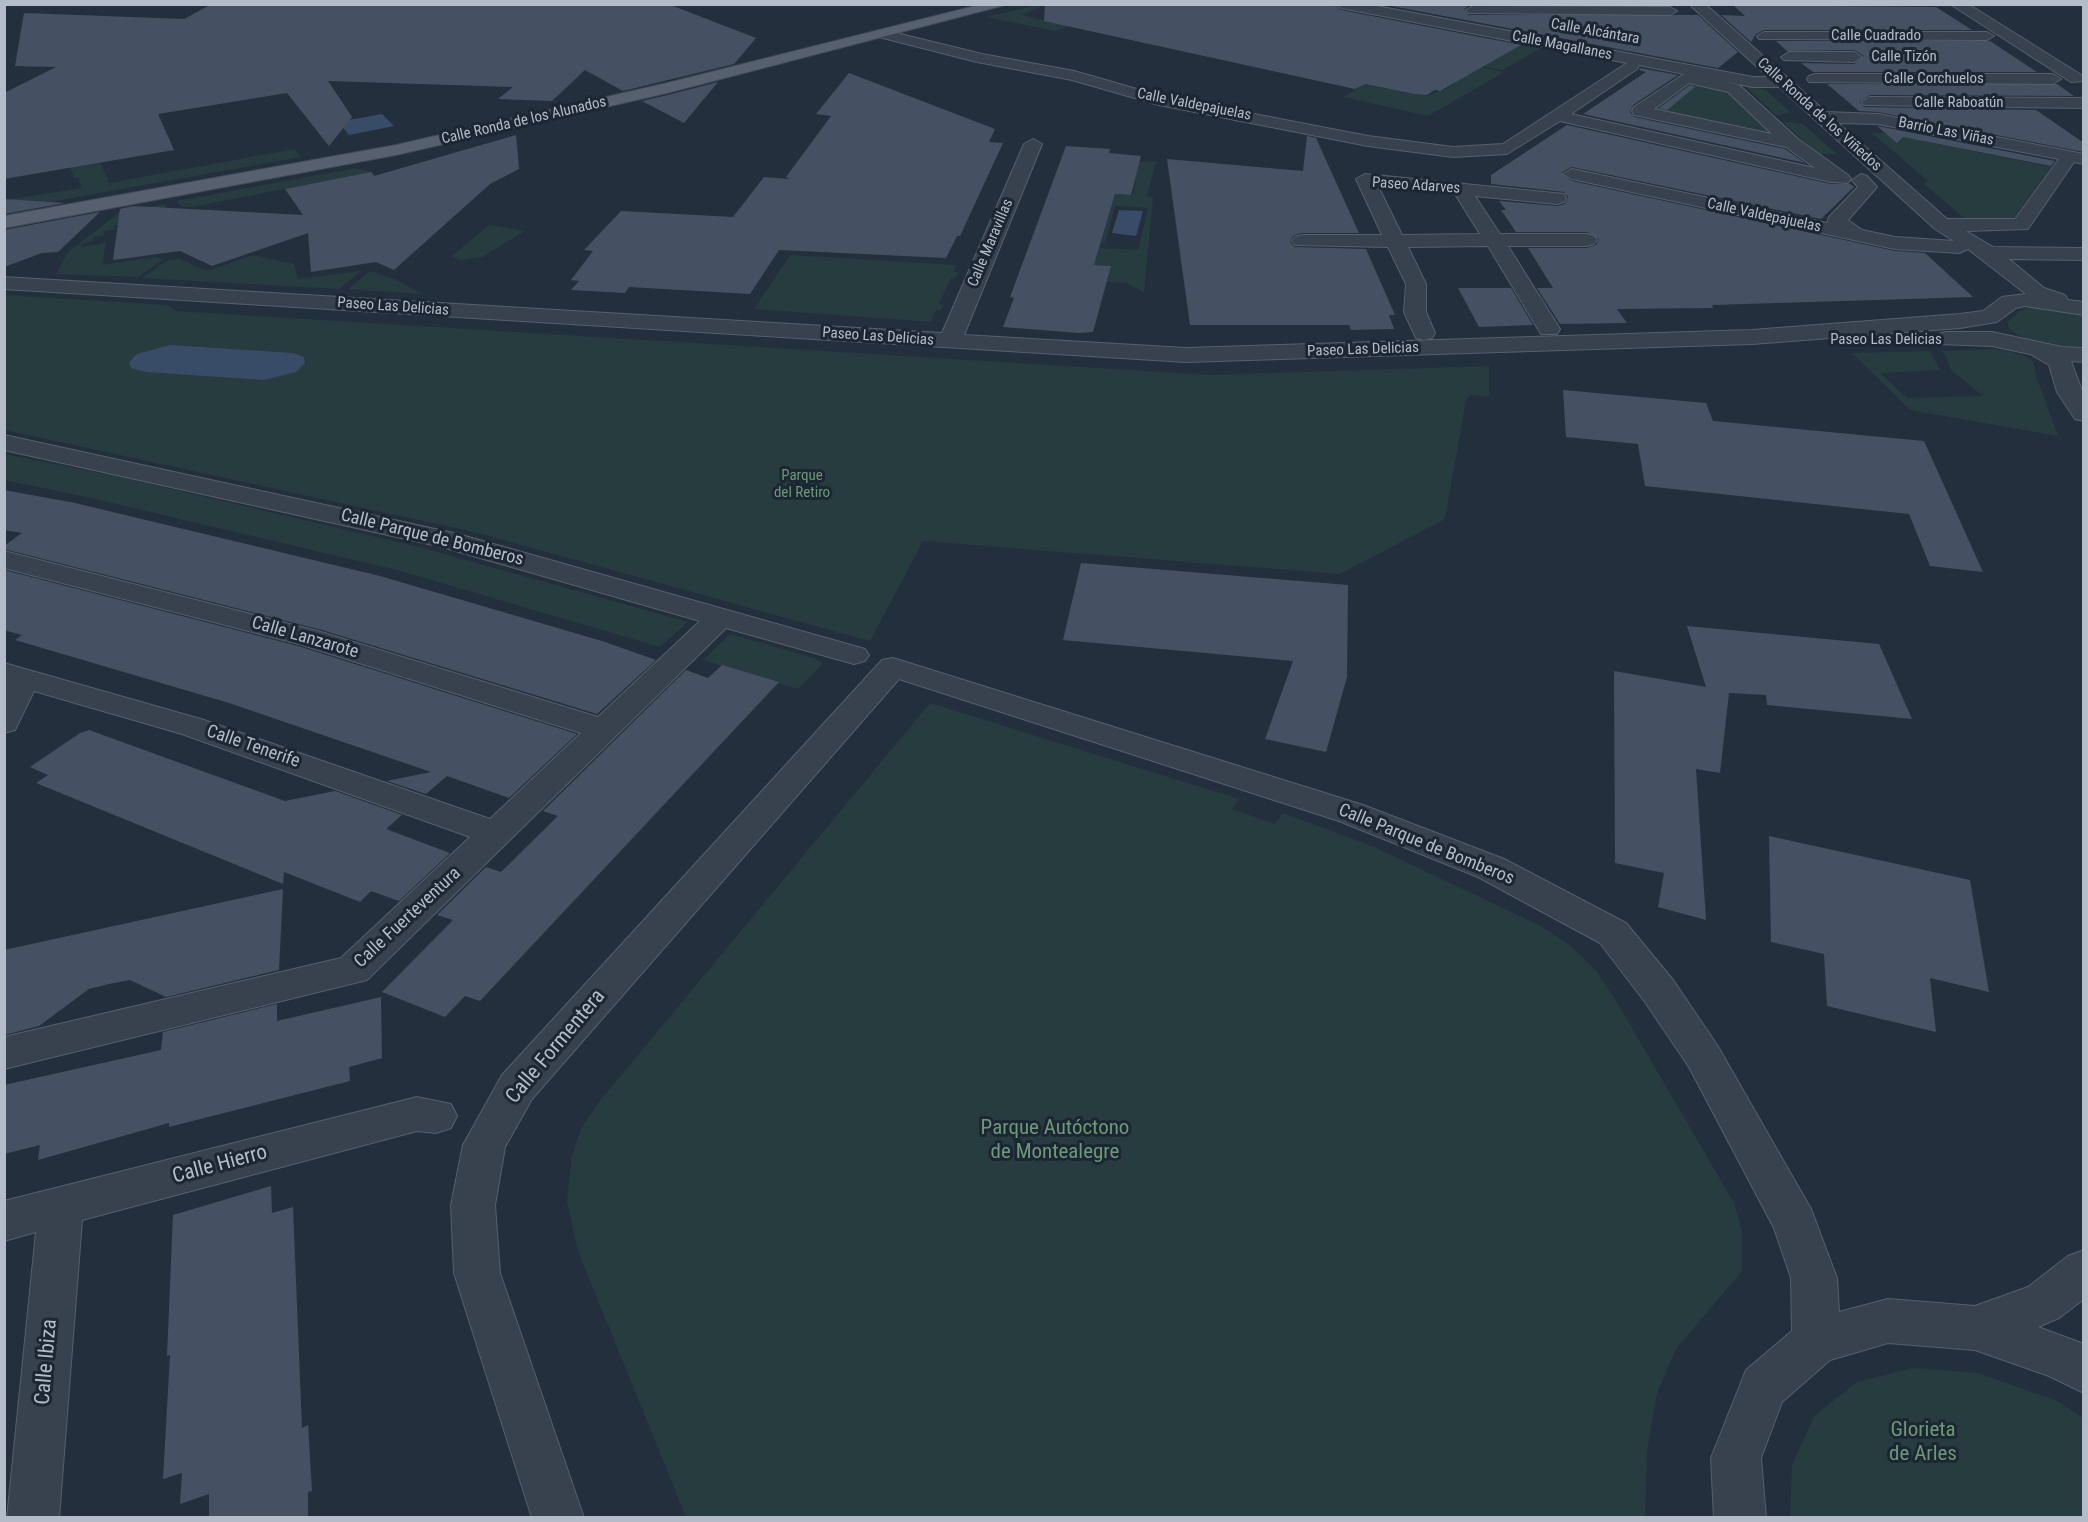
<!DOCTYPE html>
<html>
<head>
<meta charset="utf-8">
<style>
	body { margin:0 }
	#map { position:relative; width:2088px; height:1522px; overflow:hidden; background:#242f3e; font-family:"Roboto Condensed",sans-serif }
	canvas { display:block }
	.frame { position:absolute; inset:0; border:6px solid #b4bcc9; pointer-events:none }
</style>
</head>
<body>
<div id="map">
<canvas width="2088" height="1522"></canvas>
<div class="frame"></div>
</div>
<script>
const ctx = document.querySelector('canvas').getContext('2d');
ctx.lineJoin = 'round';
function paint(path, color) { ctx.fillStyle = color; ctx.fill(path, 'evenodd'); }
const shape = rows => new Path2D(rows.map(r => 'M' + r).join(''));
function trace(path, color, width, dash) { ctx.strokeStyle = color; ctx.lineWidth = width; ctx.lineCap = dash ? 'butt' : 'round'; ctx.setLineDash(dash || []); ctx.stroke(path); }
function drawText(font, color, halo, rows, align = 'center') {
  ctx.font = font + ' "Roboto Condensed",sans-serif'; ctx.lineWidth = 6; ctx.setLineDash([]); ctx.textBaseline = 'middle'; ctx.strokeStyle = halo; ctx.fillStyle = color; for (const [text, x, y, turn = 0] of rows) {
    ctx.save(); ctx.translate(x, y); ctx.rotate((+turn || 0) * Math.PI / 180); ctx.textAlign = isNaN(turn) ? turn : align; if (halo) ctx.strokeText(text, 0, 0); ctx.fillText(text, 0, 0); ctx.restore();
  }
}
paint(shape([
	[1037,5,1044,5,1022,15,1070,26,1055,31,987,17],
	[1496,39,1541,48,1503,70,1457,61],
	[1454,62,1504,72,1428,116,1343,97,1368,83,1385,89,1390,86,1405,89,1401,92,1428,96,1454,85,1450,83],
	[1693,83,1725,88,1774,135,1652,110,1687,84],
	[1745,86,1766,90,1791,113,1776,115],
	[1782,121,1803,124,1837,154,1818,154],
	[1872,133,1885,133,2051,167,2012,220,1969,222,1924,184,1928,181],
	[94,148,109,183,295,149,301,157,17,208,5,200,82,188,78,178,74,178,68,162],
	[1125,161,1156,162,1147,196,1153,197,1144,292,1126,283,1107,282,1111,266,1094,265,1099,248,1138,250,1148,208,1115,206,1105,243,1101,243,1115,194,1133,195,1136,181,1119,180],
	[356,168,372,172,191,207,181,206,177,201],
	[165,204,167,208,114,226,115,229,103,232,105,235,93,237,93,241,81,244,82,247,106,243,102,265,157,257,163,260,138,277,56,274,68,252,120,212],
	[489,225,525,231,482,257,460,260,452,256],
	[253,255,294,264,298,279,361,271,339,289,142,278,168,260,180,259,207,271],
	[790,255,957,265,954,272,958,272,955,278,951,278,939,304,943,305,941,310,936,310,931,322,754,309],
	[370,271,394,279,423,294,348,289],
	[4,295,167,305,176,311,1211,375,1489,366,1489,397,1471,395,1466,400,1445,519,1340,574,923,541,870,641,478,533,5,430],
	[2028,307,2068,311,2083,316,2083,346,2062,347,2038,343,2017,335,2010,330,2007,322,2021,310],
	[1997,349,2020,354,2033,361,2036,376,2058,436,1910,410,1852,353,1930,351,1940,370,1880,373,1907,398,1983,396,1951,370,1945,354,1940,351],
	[4,454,121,477,423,548,688,622,660,647,397,570,91,498,5,480],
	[730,634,814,658,823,663,798,689,703,660],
	[930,703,1239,799,1232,809,1275,824,1283,813,1372,846,1541,926,1571,946,1597,972,1615,999,1734,1203,1742,1230,1742,1271,1676,1349,1657,1393,1647,1452,1645,1517,686,1517,578,1251,567,1202,572,1155,582,1127,599,1102],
	[1913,1368,1978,1373,2057,1401,2083,1418,2083,1517,1790,1517,1792,1465,1815,1415,1857,1382]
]), '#263c3f');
paint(shape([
	[382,114,394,126,349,135,338,122],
	[1119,210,1143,211,1136,236,1112,233],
	[170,345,293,353,304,357,305,363,296,372,264,380,146,372,131,368,129,362,137,354]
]), '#394c67');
paint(shape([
	[212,4,668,4,756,38,734,64,623,91,585,70,552,101,498,99,513,87,328,81,352,117,329,146,287,93,158,114,174,150,4,179,4,93,56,67,15,66,24,13,184,19],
	[1045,4,1332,4,1341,10,1521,45,1440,91,1435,90,1427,95,1414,94,1366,84,1355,89,1044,21],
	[1381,4,1471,4,1464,9,1468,15,1698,15,1738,52,1718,68],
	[1733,5,1936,7,1972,30,1764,30,1756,34,1751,42,1721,15,1745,16],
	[1776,41,1990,41,2037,72,1813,72,1801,63,1854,64,1864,56,1854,50,1787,51],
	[1640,68,1678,75,1633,105,1630,112,1634,117,1785,149,1805,163,1583,114,1646,72,1639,70],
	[849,73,995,129,989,142,1003,143,960,236,957,236,946,258,779,250,750,294,629,287,625,293,571,290,579,281,571,280,593,251,584,250,621,211,733,217,764,177,789,179,786,177,831,116,816,114],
	[718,82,684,123,642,101,668,95],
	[1827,84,2057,84,2074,96,1870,95,1860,102,1864,107,2036,110,2084,143,2084,152,1878,112,1859,111],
	[1690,85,1695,87,1667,110,1659,108],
	[1567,125,1831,184,1850,184,1854,187,1821,219,1572,167,1561,173,1572,181,1895,251,1925,253,1973,297,1712,305,1713,308,1617,309,1627,323,1560,324,1537,288,1553,288,1528,248,1587,248,1596,245,1599,239,1587,232,1516,232,1501,210,1506,210,1499,201,1557,206,1565,204,1568,197,1564,192,1491,184,1491,175],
	[1877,126,1878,126,2055,161,2051,166,1903,137,1897,143],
	[516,135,519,169,490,184,394,270,376,262,311,272,308,233,212,266,180,251,113,260,120,209,133,206,303,215,285,189,371,172,374,176],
	[1307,136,1316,138,1359,233,1301,233,1293,236,1290,242,1295,247,1366,249,1395,315,1389,315,1394,329,1351,330,1349,325,1190,325,1167,159,1303,171],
	[1066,146,1110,149,1109,153,1141,156,1131,195,1115,194,1094,265,1111,266,1093,332,1079,333,1003,327,1014,298,1010,297],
	[4,199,65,203,4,214],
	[100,212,58,252,42,253,4,267,4,230],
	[1458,288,1511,288,1533,325,1479,327],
	[1563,390,1706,403,1713,421,1924,441,1983,572,1930,566,1909,514,1645,486,1638,444,1566,437],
	[4,490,75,503,380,576,602,641,656,660,597,714,322,630,4,549,4,546,22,533,4,530],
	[1081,563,1348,585,1347,677,1326,752,1265,739,1293,661,1063,640],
	[4,570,298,646,577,734,509,798,447,776,426,794,387,781,431,772,229,703,15,640,22,635,4,630],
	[1687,626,1879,644,1912,719,1767,705,1766,695,1729,693,1720,773,1696,769,1706,920,1658,907,1664,873,1615,863,1614,671,1706,687],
	[722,665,779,682,480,1001,465,996,445,1017,382,992,453,920,437,915,486,867,501,872,558,816,543,811,686,670,708,678],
	[89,730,285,801,335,791,402,815,386,829,450,853,399,901,371,891,360,902,284,872,283,884,36,783,48,775,30,767,80,733],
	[1769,836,1970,880,1989,992,1930,978,1936,1032,1827,1006,1824,954,1771,942],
	[283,889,279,970,166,997,130,980,109,984,89,989,39,1026,4,1035,4,950],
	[381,997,382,1058,349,1067,350,1081,169,1127,169,1123,38,1160,40,1145,4,1154,4,1085,161,1050,163,1032,277,1004,277,1021],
	[271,1186,272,1213,293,1207,302,1428,308,1425,312,1491,308,1492,308,1518,209,1518,209,1494,180,1504,182,1473,163,1479,170,1355,167,1356,173,1215]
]), '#455162');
const minor = shape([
	[1334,4,1366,4,1753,77,1768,77,1689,4,1705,4,1826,112,1878,114,2084,154,2084,164,2074,162,2028,229,1966,231,1993,247,2084,248,2084,260,2009,259,2044,288,2065,295,2068,300,2084,302,2084,315,2025,306,2016,308,1997,322,1960,328,1752,344,1186,362,4,289,4,277,942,333,1024,144,1033,139,1042,144,964,335,1186,348,1752,330,1960,314,1983,311,2002,297,2026,294,1968,249,1959,253,1895,249,1572,179,1563,174,1572,169,1827,223,1829,217,1858,187,1852,180,1861,174,1867,176,1877,187,1848,220,1862,230,1895,237,1954,241,1935,229,1779,87,1753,87,1721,81,1739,85,1798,139,1848,175,1851,179,1848,183,1831,182,1560,121,1507,154,1453,157,1368,146,1159,105,1072,80,977,62,879,37,877,34,884,30,982,54,1074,71,1161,96,1368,136,1453,147,1503,144,1627,63,1341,8,1334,4],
	[1639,65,1684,74,1634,107,1632,111,1634,115,1786,147,1815,168,1571,114,1637,69,1639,65],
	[1689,83,1728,92,1772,134,1654,109,1689,83],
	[1838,123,1878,124,2059,159,2015,219,1947,219,1838,123],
	[1950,4,1968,4,2083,76,2084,81,2071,82,1950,4],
	[1473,6,1670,7,1677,11,1670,15,1468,13,1466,10,1473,6],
	[1764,32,1987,32,1994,36,1987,40,1759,39,1757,36,1764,32],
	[1789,52,1854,52,1862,57,1854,62,1784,60,1781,57,1789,52],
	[1815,74,2053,74,2061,79,2053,84,1809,82,1807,79,1809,76,1815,74],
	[1870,97,2084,98,2084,108,1864,105,1862,102,1870,97],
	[1365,174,1564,194,1566,198,1564,202,1557,204,1475,196,1500,234,1587,234,1594,236,1597,240,1594,244,1587,246,1508,246,1560,329,1557,334,1541,334,1488,246,1408,247,1426,284,1426,312,1435,333,1432,338,1424,340,1416,338,1404,312,1406,284,1388,247,1295,245,1292,241,1295,237,1302,235,1382,235,1356,179,1365,174],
	[1378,186,1455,194,1480,234,1402,235,1378,186],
	[1946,332,1992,332,2062,347,2084,348,2084,362,2071,361,2084,396,2084,421,2075,419,2057,392,2049,365,2030,354,1992,346,1938,344,1935,339,1938,334,1946,332],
	[4,435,458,534,865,649,869,655,865,661,854,664,726,628,367,980,4,1069,4,1037,341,958,470,837,182,734,34,691,15,730,4,733,4,663,204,720,490,819,581,733,299,644,4,568,4,551,321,632,598,717,700,621,442,547,4,450,4,435],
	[893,658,1363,805,1504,859,1626,923,1673,980,1717,1045,1811,1209,1837,1278,1839,1312,1888,1299,1975,1306,2028,1287,2068,1256,2084,1250,2084,1299,2059,1318,2038,1327,2084,1344,2084,1393,2049,1376,1975,1350,1888,1343,1830,1360,1782,1402,1761,1458,1766,1518,1714,1518,1711,1458,1746,1370,1792,1331,1791,1278,1774,1228,1689,1067,1645,1002,1600,943,1478,877,1339,821,899,679,532,1099,505,1147,495,1205,500,1273,584,1518,532,1518,454,1273,451,1205,463,1145,502,1075,882,660,893,658],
	[417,1097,451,1104,457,1116,451,1128,436,1133,417,1131,82,1220,59,1518,7,1518,36,1232,4,1241,4,1201,417,1097]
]);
const major = shape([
	[983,4,1009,4,667,93,396,155,4,228,4,216,396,145,667,83,983,4]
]);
trace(minor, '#565f6c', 2);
trace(major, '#414a57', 2);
paint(minor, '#38414e');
paint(major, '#56606e');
drawText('15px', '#b4bcc9', '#1d2633', [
	["Calle Alcántara",1595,32,10],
	["Calle Cuadrado",1876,36],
	["Calle Magallanes",1562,46,11],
	["Calle Tizón",1904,57],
	["Calle Corchuelos",1934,79],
	["Calle Raboatún",1959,103],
	["Calle Valdepajuelas",1194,105,11],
	["Calle Ronda de los Viñedos",1819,115,42],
	["Calle Ronda de los Alunados",524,121,-13],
	["Barrio Las Viñas",1946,132,11],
	["Paseo Adarves",1416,186,4],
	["Calle Valdepajuelas",1764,216,12],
	["Calle Maravillas",991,243,-67],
	["Paseo Las Delicias",393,307,4],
	["Paseo Las Delicias",878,337,4],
	["Paseo Las Delicias",1886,340],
	["Paseo Las Delicias",1363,350,-2]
]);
drawText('15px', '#6b9a76', '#1d2633', [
	["Parque",802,476],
	["del Retiro",802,493]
]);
drawText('18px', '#b4bcc9', '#1d2633', [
	["Calle Parque de Bomberos",432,538,14],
	["Calle Lanzarote",305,638,16],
	["Calle Tenerife",253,747,19],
	["Calle Parque de Bomberos",1426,845,22],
	["Calle Fuerteventura",408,918,-43]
]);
drawText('21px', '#b4bcc9', '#1d2633', [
	["Calle Formentera",556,1047,-50],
	["Calle Hierro",220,1165,-15],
	["Calle Ibiza",47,1362,-85]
]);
drawText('21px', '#6b9a76', '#1d2633', [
	["Parque Autóctono",1055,1129],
	["de Montealegre",1055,1153],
	["Glorieta",1923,1431],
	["de Arles",1923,1455]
]);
</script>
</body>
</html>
